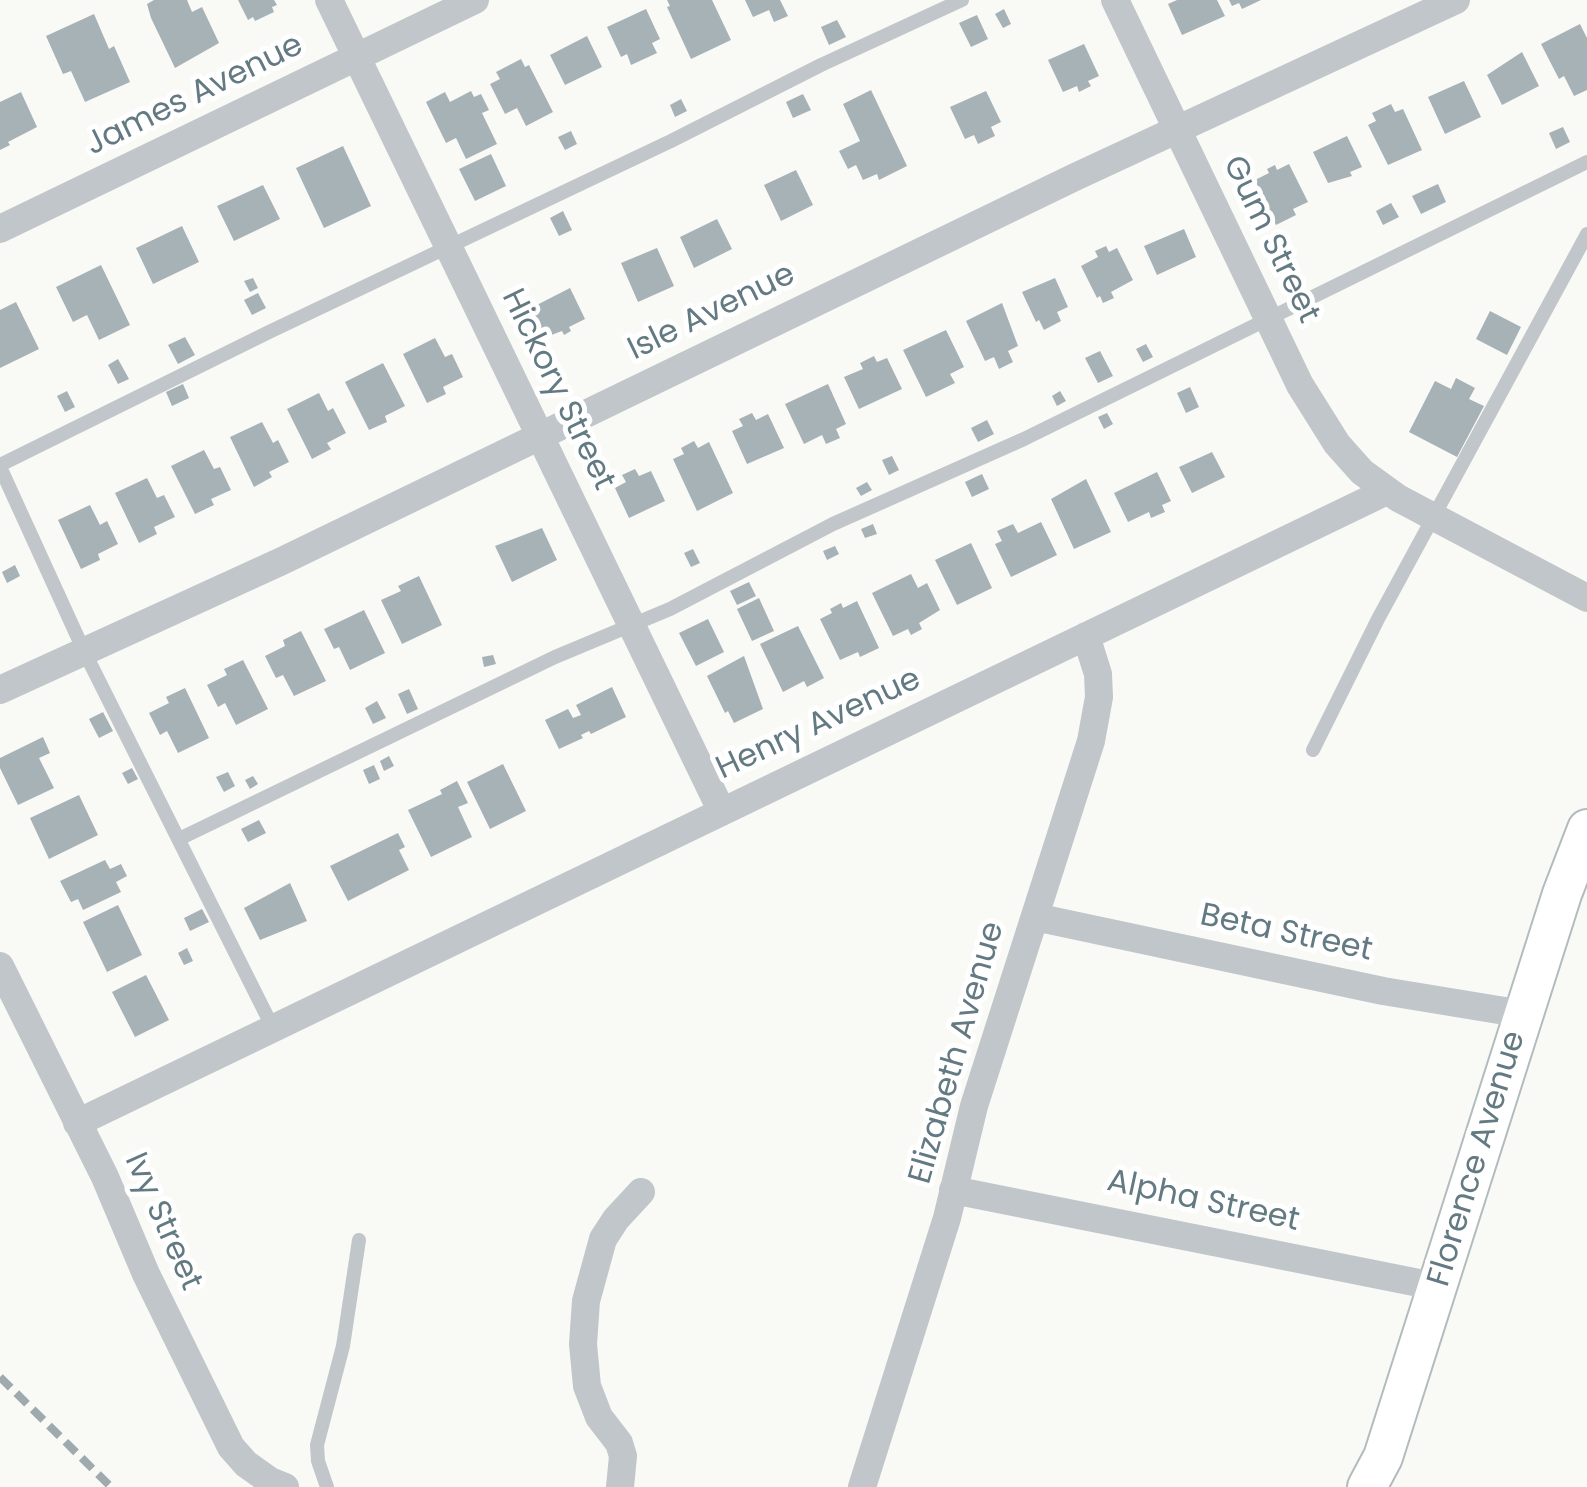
<!DOCTYPE html>
<html>
<head>
<meta charset="utf-8">
<style>
	body { margin:0 }
	canvas { display:block; background:#f9f9f6 }
</style>
</head>
<body>
<canvas width="1587" height="1487"></canvas>
<script>
const ctx = document.querySelector('canvas').getContext('2d');
ctx.lineJoin = 'round';
function paint(path, color) { ctx.fillStyle = color; ctx.fill(path, 'evenodd'); }
const shape = rows => new Path2D(rows.map(r => 'M' + r).join(''));
function trace(path, color, width, dash) { ctx.strokeStyle = color; ctx.lineWidth = width; ctx.lineCap = dash ? 'butt' : 'round'; ctx.setLineDash(dash || []); ctx.stroke(path); }
function drawText(font, color, halo, rows, align = 'center') {
  ctx.font = font + ' Poppins,sans-serif'; ctx.lineWidth = 10; ctx.setLineDash([]); ctx.textBaseline = 'middle'; ctx.strokeStyle = halo; ctx.fillStyle = color; for (const [text, x, y, turn = 0] of rows) {
    ctx.save(); ctx.translate(x, y); ctx.rotate((+turn || 0) * Math.PI / 180); ctx.textAlign = isNaN(turn) ? turn : align; if (halo) ctx.strokeText(text, 0, 0); ctx.fillText(text, 0, 0); ctx.restore();
  }
}
paint(shape([
	[154,0,187,0,192,12,202,7,219,43,175,68,151,18,147,4],
	[238,0,274,0,277,5,272,7,274,12,255,21,253,17,248,20],
	[667,0,712,0,731,40,691,59,667,7,670,6],
	[745,0,780,0,788,16,774,22,769,10,753,17],
	[1177,0,1217,0,1225,16,1182,35,1168,4],
	[1229,0,1261,0,1242,9,1239,3,1232,6],
	[646,9,660,39,652,43,657,53,631,65,627,54,621,57,607,27],
	[1004,9,1011,24,1003,28,995,14],
	[94,14,109,49,114,46,130,82,85,102,71,71,63,74,46,36],
	[977,15,988,39,971,47,959,23],
	[837,20,846,37,829,45,821,27],
	[1580,24,1587,38,1587,90,1574,96,1564,76,1559,79,1541,44],
	[587,36,602,67,565,85,550,55],
	[1084,44,1099,76,1088,81,1091,86,1079,92,1077,86,1063,92,1048,60],
	[1522,52,1539,86,1502,105,1487,75],
	[521,59,525,67,529,65,553,112,526,126,517,108,505,114,490,84,500,79,496,72],
	[1464,81,1481,117,1445,134,1428,97],
	[871,90,907,166,879,180,877,174,863,180,856,165,848,169,839,151,860,141,843,104],
	[471,91,474,97,481,94,489,110,482,113,497,144,466,159,456,138,446,143,426,102,445,92,450,102],
	[986,91,1001,122,991,127,995,136,978,144,974,135,965,139,950,107],
	[21,92,37,127,8,142,10,145,0,150,0,102],
	[803,94,811,110,793,118,786,102],
	[681,99,687,111,675,117,670,105],
	[1391,104,1395,112,1403,109,1422,150,1388,165,1368,125,1376,121,1372,113],
	[1563,127,1570,142,1556,149,1549,133],
	[571,131,577,144,565,150,558,137],
	[1347,136,1362,167,1350,172,1352,176,1328,183,1313,152],
	[343,146,371,206,324,228,296,168],
	[491,154,506,186,475,201,459,169],
	[1289,164,1308,202,1293,209,1296,215,1276,225,1255,180,1269,173,1267,169,1275,165,1277,170],
	[796,170,813,205,781,221,764,185],
	[1438,184,1446,202,1421,214,1412,196],
	[263,185,280,219,234,241,217,206],
	[1391,203,1399,217,1383,225,1376,211],
	[563,211,572,230,559,236,550,218],
	[717,219,732,249,694,268,680,237],
	[182,226,199,262,153,284,136,248],
	[1184,229,1196,257,1157,275,1144,246],
	[1106,246,1109,252,1117,248,1133,280,1111,292,1114,298,1103,303,1100,296,1097,298,1081,266,1098,257,1095,251],
	[657,248,674,286,638,302,621,263],
	[101,265,130,325,99,340,87,315,73,322,56,287],
	[253,278,258,288,250,292,244,281],
	[1055,278,1068,307,1057,312,1061,321,1044,330,1039,320,1036,322,1022,292],
	[570,288,585,319,569,327,571,331,564,335,562,331,538,340,530,324,537,321,531,308],
	[258,293,266,308,252,315,244,300],
	[16,302,39,349,0,368,0,310],
	[1002,303,1018,346,1008,351,1013,362,999,369,994,357,985,361,966,321],
	[1490,311,1521,327,1507,355,1476,339],
	[946,330,964,367,950,374,955,383,926,397,903,350],
	[185,337,195,355,178,364,168,345],
	[435,338,445,357,452,354,463,377,443,387,446,394,427,403,403,354],
	[1146,344,1153,357,1143,362,1136,349],
	[1100,351,1113,376,1098,383,1085,358],
	[874,356,877,362,887,358,902,389,859,409,844,377,863,369,860,363],
	[118,359,129,379,118,384,108,365],
	[383,363,405,406,385,416,387,422,369,430,345,382],
	[1456,378,1475,388,1469,399,1484,406,1457,457,1409,432,1435,381,1451,389],
	[183,384,189,398,172,406,166,392],
	[828,384,846,424,836,429,840,438,826,444,822,435,804,444,785,404],
	[1190,387,1199,407,1186,413,1177,393],
	[67,391,75,407,65,412,57,396],
	[1060,391,1066,401,1057,406,1052,396],
	[319,393,328,411,333,408,346,433,327,443,331,449,312,459,287,409],
	[752,413,756,420,768,414,784,448,747,464,732,431,743,426,739,419],
	[1107,413,1113,424,1104,429,1098,417],
	[987,420,994,434,978,442,971,428],
	[262,422,273,443,278,440,289,462,269,472,272,477,254,487,230,437],
	[694,441,698,448,709,442,733,493,697,511,673,459,684,454,681,448],
	[204,450,214,469,220,467,231,490,211,499,214,505,195,514,171,466],
	[1212,452,1225,477,1192,493,1179,467],
	[892,456,899,470,889,475,882,460],
	[635,469,639,476,651,471,665,501,629,518,615,488,626,482,622,475],
	[1157,472,1171,501,1162,505,1165,512,1151,518,1149,512,1128,522,1114,493],
	[982,474,989,489,972,497,965,482],
	[147,478,157,498,164,495,175,517,154,527,157,534,139,543,115,493],
	[1086,479,1111,532,1074,549,1051,499],
	[867,482,872,490,861,496,856,488],
	[90,505,100,525,107,521,118,544,98,554,100,560,81,569,58,520],
	[1041,522,1057,555,1011,577,995,544,1002,541,997,531,1013,524,1018,533],
	[873,524,877,534,865,538,861,529],
	[542,528,557,560,512,582,495,546],
	[971,543,992,588,957,605,935,560],
	[835,546,839,554,827,560,823,551],
	[693,549,700,563,691,567,684,553],
	[15,565,20,576,7,583,2,572],
	[911,574,918,588,927,583,940,610,919,623,922,629,911,635,908,629,893,636,872,593],
	[419,576,442,625,402,644,381,600,401,591,398,586],
	[749,582,756,596,737,605,730,591],
	[759,598,774,631,752,641,737,609],
	[857,601,879,648,860,657,858,652,840,660,820,619,832,613,830,609,841,603,843,608],
	[364,610,385,653,350,670,339,647,334,649,324,629],
	[708,619,724,652,696,666,679,633],
	[798,626,824,678,807,687,804,681,783,692,760,644],
	[301,631,326,681,294,696,283,675,276,678,265,656,285,646,283,640],
	[493,655,496,664,484,667,482,657],
	[744,656,763,709,734,723,728,711,725,713,707,676],
	[243,660,268,709,236,725,225,703,218,707,207,685,227,675,224,669],
	[612,687,626,717,591,734,589,731,581,735,583,738,559,749,545,720,568,709,573,718,581,715,576,705],
	[185,688,209,738,178,753,167,731,160,735,149,713,169,703,166,697],
	[409,689,418,709,407,714,398,694],
	[377,701,386,718,373,724,365,708],
	[103,712,113,731,99,738,89,719],
	[43,737,50,753,39,758,54,788,18,805,0,768,0,758],
	[389,756,394,766,384,771,380,761],
	[503,764,526,811,490,829,467,782],
	[374,765,380,779,369,784,363,770],
	[132,768,138,779,128,784,122,773],
	[228,772,235,786,224,792,216,777],
	[253,776,258,784,250,789,245,780],
	[457,781,468,803,458,807,472,837,431,857,408,810,442,794,440,790],
	[79,795,98,835,49,859,30,818],
	[259,820,266,833,248,842,241,829],
	[398,833,405,847,399,850,409,870,348,901,330,866],
	[105,860,110,869,121,864,127,876,116,882,121,892,83,910,78,899,71,902,60,881],
	[290,883,307,921,260,940,244,908],
	[118,905,142,955,107,972,83,922],
	[202,909,209,922,190,931,184,918],
	[187,948,193,961,184,965,178,953],
	[146,975,169,1020,135,1037,112,992]
]), '#a6b2b6');
const secondary = shape([
	[1367,1487,1383,1457,1562,894,1587,829]
]);
trace(secondary, '#b2bbbe', 42);
trace(shape([
	[0,465,269,332,671,141,821,65,962,0],
	[0,467,84,651,273,1028],
	[1313,750,1378,619,1587,234],
	[179,839,555,657,670,609,833,524,1024,439,1587,162],
	[327,1487,318,1461,317,1445,343,1346,359,1240]
]), '#c0c6c9', 14);
trace(shape([
	[329,0,721,810],
	[1115,0,1300,385,1337,444,1362,472,1398,498,1587,598],
	[0,229,475,0],
	[0,690,282,561,1075,177,1456,0],
	[1035,917,1383,991,1523,1014],
	[0,966,105,1177,146,1274,231,1447,246,1464,270,1481,285,1487],
	[77,1123,1387,491],
	[953,1190,1439,1287],
	[620,1487,623,1456,619,1443,599,1417,587,1386,583,1344,586,1301,603,1239,616,1219,641,1192],
	[862,1487,947,1218,974,1106,1091,741,1099,697,1098,674,1086,636]
]), '#c0c6c9', 28);
trace(secondary, '#fff', 38);
trace(shape([
	[0,1377,111,1487]
]), '#9faaae', 8, [15, 8]);
drawText('32px', '#637a82', '#fff', [
	["James Avenue",195,96,-26],
	["Gum Street",1270,240,64],
	["Isle Avenue",712,313,-26],
	["Hickory Street",557,390,64],
	["Henry Avenue",819,725,-25],
	["Beta Street",1286,934,12],
	["Elizabeth Avenue",958,1053,-74],
	["Florence Avenue",1478,1159,-73],
	["Alpha Street",1203,1202,12],
	["Ivy Street",162,1222,66]
]);
</script>
</body>
</html>
